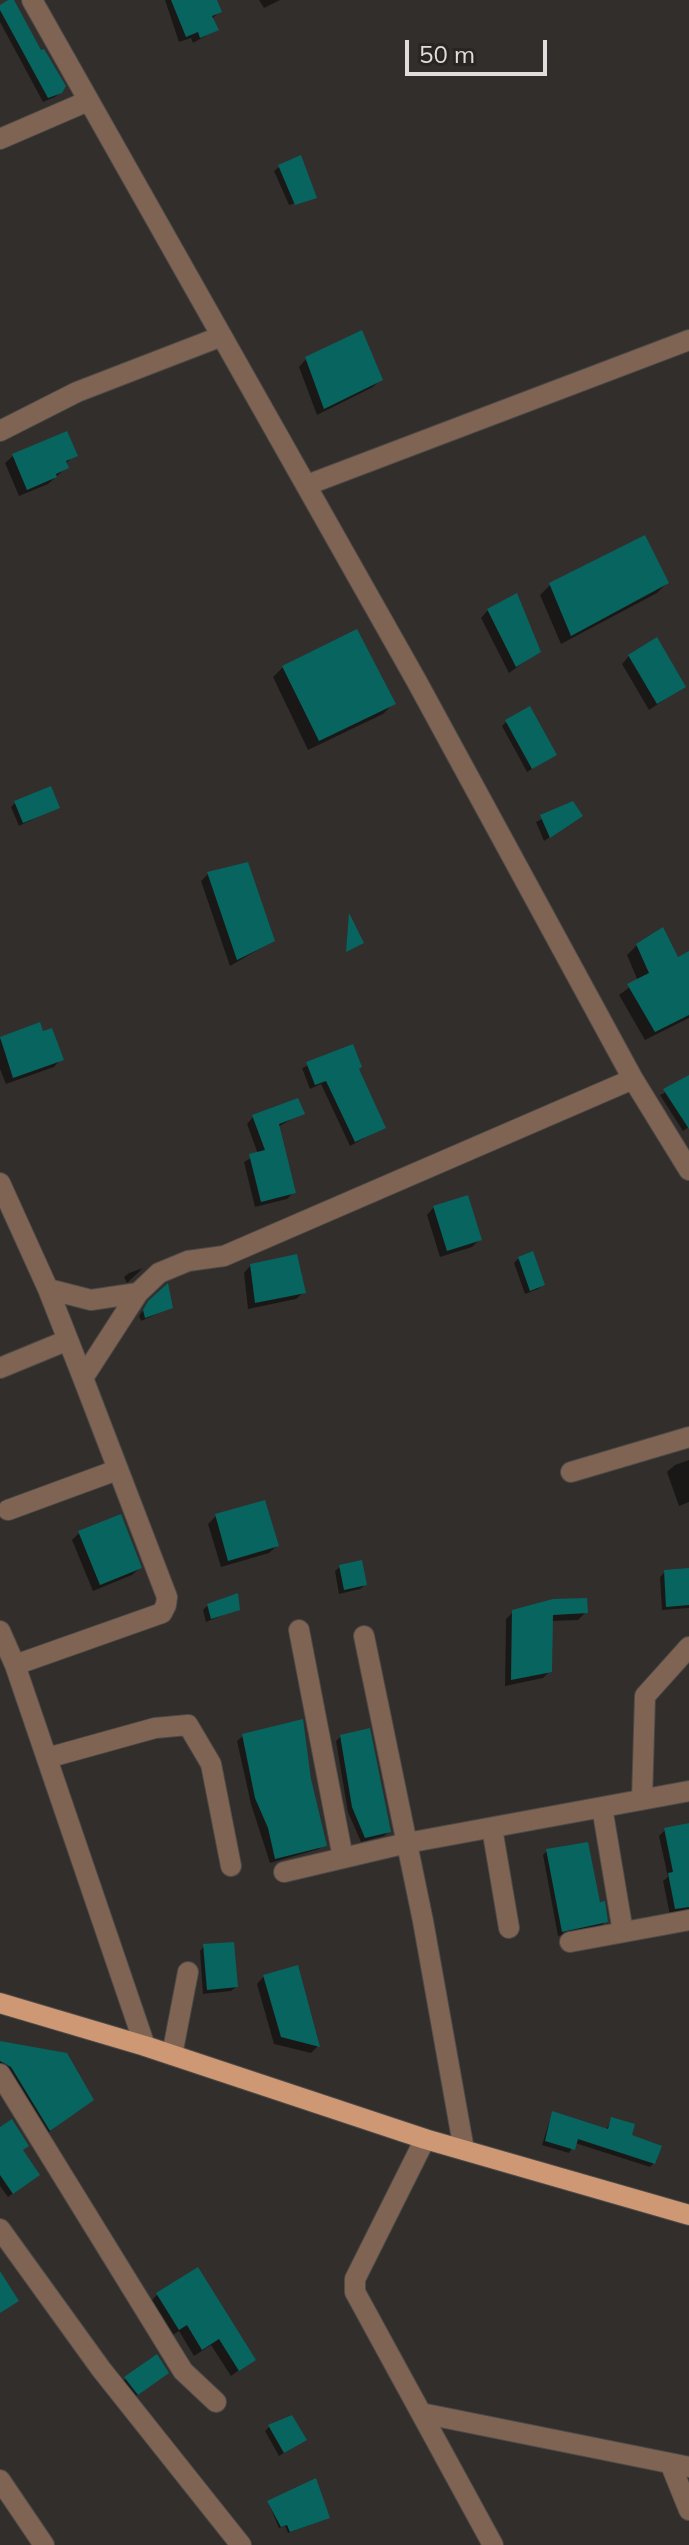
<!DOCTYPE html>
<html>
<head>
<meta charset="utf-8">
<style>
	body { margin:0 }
	#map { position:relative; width:689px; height:2545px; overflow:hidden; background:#322e2c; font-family:Mulish,sans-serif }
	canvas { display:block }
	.scale { position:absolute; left:405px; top:40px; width:142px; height:36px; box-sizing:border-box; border:4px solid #e0dedc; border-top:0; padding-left:10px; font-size:24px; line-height:28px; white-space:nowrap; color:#e0dedc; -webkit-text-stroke:6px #282522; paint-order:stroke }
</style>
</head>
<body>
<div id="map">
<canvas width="689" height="2545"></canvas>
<div class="scale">50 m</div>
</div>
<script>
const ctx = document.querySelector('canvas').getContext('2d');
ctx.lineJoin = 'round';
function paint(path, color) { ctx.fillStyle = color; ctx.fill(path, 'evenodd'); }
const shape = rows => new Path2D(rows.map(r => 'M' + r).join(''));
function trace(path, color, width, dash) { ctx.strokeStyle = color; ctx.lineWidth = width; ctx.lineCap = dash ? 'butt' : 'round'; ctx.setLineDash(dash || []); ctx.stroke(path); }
paint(shape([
	[165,0,215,0,220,11,212,19,216,30,193,43,191,38,179,42],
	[259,0,280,0,264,8],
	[0,7,61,92,55,97,43,102,0,22],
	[279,167,315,197,289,205,274,171],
	[306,359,381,379,373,387,317,415,299,367],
	[66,434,75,455,65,464,66,468,48,484,19,496,5,463,13,456],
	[667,583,657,593,561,644,540,595,550,585],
	[488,610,538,652,509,673,481,618],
	[629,656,684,687,649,710,622,664],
	[283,667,393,704,383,714,308,750,273,677],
	[507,721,554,755,527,772,502,726],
	[16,802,58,807,19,826,11,807],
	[573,803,576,820,544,841,536,822],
	[208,874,273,941,230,966,201,881],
	[637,945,678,959,689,953,689,1018,645,1040,619,995,638,981,627,955],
	[39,1025,61,1059,54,1067,6,1084,0,1069,0,1039],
	[352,1047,357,1069,383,1128,350,1146,321,1084,310,1089,302,1068],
	[689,1081,689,1127,683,1131,660,1095],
	[302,1113,278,1127,293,1193,287,1199,255,1207,244,1162,258,1154,247,1124,253,1117],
	[434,1207,480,1239,472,1247,440,1257,427,1215],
	[519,1258,543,1285,538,1289,525,1294,514,1263],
	[251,1265,304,1292,296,1299,248,1309,244,1273],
	[143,1268,127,1283,124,1277,129,1273],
	[167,1287,170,1308,141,1321,139,1316,144,1309],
	[689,1460,689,1502,679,1506,667,1472,675,1465],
	[216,1516,277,1546,269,1553,221,1567,208,1524],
	[79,1533,140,1568,132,1575,93,1591,72,1540],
	[340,1567,365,1585,360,1589,339,1594,335,1571],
	[689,1570,689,1608,662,1610,660,1577,665,1572],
	[208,1605,238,1609,206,1622,203,1610],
	[513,1612,585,1613,578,1620,551,1621,550,1671,543,1678,505,1686,506,1619],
	[243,1736,309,1779,325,1843,319,1849,270,1863,251,1804,237,1741],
	[341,1736,389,1831,384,1836,361,1842,348,1812,336,1741],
	[689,1823,689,1916,670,1915,663,1881,668,1877,659,1836,665,1830],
	[547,1851,598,1904,606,1921,601,1926,558,1936,543,1855],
	[204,1946,236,1987,231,1991,203,1994,200,1951],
	[264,1976,318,2046,311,2053,274,2044,257,1984],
	[0,2043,91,2100,40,2139,0,2076],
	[552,2113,606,2130,612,2119,654,2163,650,2167,575,2143,569,2153,542,2145],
	[0,2129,21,2151,33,2179,8,2197,0,2186],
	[158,2294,253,2360,231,2376,211,2345,194,2356,179,2331,171,2336,150,2302],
	[162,2377,133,2398,121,2383,125,2379],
	[270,2426,305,2440,279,2456,265,2431],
	[268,2502,326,2519,288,2533,285,2526,279,2528]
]), '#0007');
paint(shape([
	[8,0,14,0,41,50,44,49,66,86,62,93,48,98,0,10,0,5],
	[171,0,217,0,222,12,212,16,219,30,200,38,198,32,186,37],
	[301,155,317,198,295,205,278,165],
	[362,330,383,380,324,409,305,357],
	[67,431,78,456,66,461,69,468,56,474,57,477,27,490,12,454],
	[645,535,669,583,571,636,549,583],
	[517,593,541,652,516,667,487,609],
	[357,629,396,704,319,741,282,666],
	[657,637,686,687,657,704,628,655],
	[530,706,557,755,532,769,505,720],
	[51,786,60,808,23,823,14,801],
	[573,801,583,816,550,838,540,815],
	[248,862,275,941,237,960,207,872],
	[349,913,364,943,346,952],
	[663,927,678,957,689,951,689,1015,655,1032,627,984,649,973,636,944],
	[40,1022,43,1031,52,1028,64,1060,13,1078,0,1037],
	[353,1044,362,1067,359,1069,386,1128,355,1142,326,1081,315,1085,306,1062],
	[689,1075,689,1129,663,1089],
	[298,1098,305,1114,279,1124,296,1193,261,1202,249,1154,265,1150,252,1115],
	[468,1195,482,1240,447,1251,433,1206],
	[533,1251,545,1285,530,1291,518,1257],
	[297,1254,306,1293,255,1303,250,1264],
	[168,1283,173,1308,145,1318,143,1310,148,1301],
	[265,1500,279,1546,228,1561,215,1514],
	[121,1514,142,1568,100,1585,78,1531],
	[362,1560,367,1585,344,1590,339,1565],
	[689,1568,689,1605,666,1607,664,1570],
	[238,1593,240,1610,211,1619,207,1604],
	[587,1598,588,1613,553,1615,552,1672,511,1680,512,1610,553,1599],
	[303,1719,311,1779,327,1846,275,1859,268,1828,255,1798,242,1734],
	[370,1728,391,1832,365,1838,352,1807,340,1735],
	[689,1823,689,1907,675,1909,668,1873,673,1872,664,1828],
	[588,1842,600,1902,605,1901,608,1922,562,1932,546,1849],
	[234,1942,238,1987,207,1990,203,1944],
	[298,1965,320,2047,281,2037,263,1975],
	[0,2041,67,2053,94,2100,50,2131,11,2067,0,2061],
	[552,2111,608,2129,611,2117,635,2124,632,2135,662,2146,655,2164,578,2139,575,2150,545,2141],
	[12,2119,29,2146,23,2150,40,2175,13,2194,0,2175,0,2127],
	[198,2267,256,2360,239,2371,219,2339,202,2350,187,2325,179,2330,156,2293],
	[0,2271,19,2301,0,2313],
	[157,2354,169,2373,138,2395,124,2377],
	[292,2415,307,2440,284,2453,268,2425],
	[316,2478,330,2518,290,2532,287,2525,281,2527,267,2501]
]), '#07645f');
const minor = shape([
	[32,0,416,680,633,1079,689,1170],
	[0,139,88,101],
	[0,431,77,392,222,336],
	[307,485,689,340],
	[0,1183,48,1289,91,1300,138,1293],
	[48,1289,83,1378],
	[0,1368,68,1340],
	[571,1472,689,1437],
	[8,1510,117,1470],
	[299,1630,343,1858],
	[0,1631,15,1665],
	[364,1636,423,1921,464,2150],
	[47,1758,155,1728,188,1725,211,1764,231,1866],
	[642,1800,645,1696,689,1647],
	[602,1807,623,1932],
	[492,1828,509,1928],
	[284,1872,407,1843,689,1791],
	[570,1942,689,1920],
	[145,2046,15,1665,162,1613,166,1605,167,1597,83,1378,138,1293,159,1273,188,1261,224,1256,633,1079],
	[172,2055,188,1972],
	[0,2074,183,2371,216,2402],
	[425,2139,355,2279,355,2292,493,2545],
	[0,2229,101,2369,241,2545],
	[421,2413,689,2467],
	[670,2463,689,2510],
	[0,2480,44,2545]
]);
const major = shape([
	[0,2003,145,2046,425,2139,689,2215]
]);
trace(minor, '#4e4a48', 22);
trace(major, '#4e4a48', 22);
trace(minor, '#7f6453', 20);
trace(major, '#ce9874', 20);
</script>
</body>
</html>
